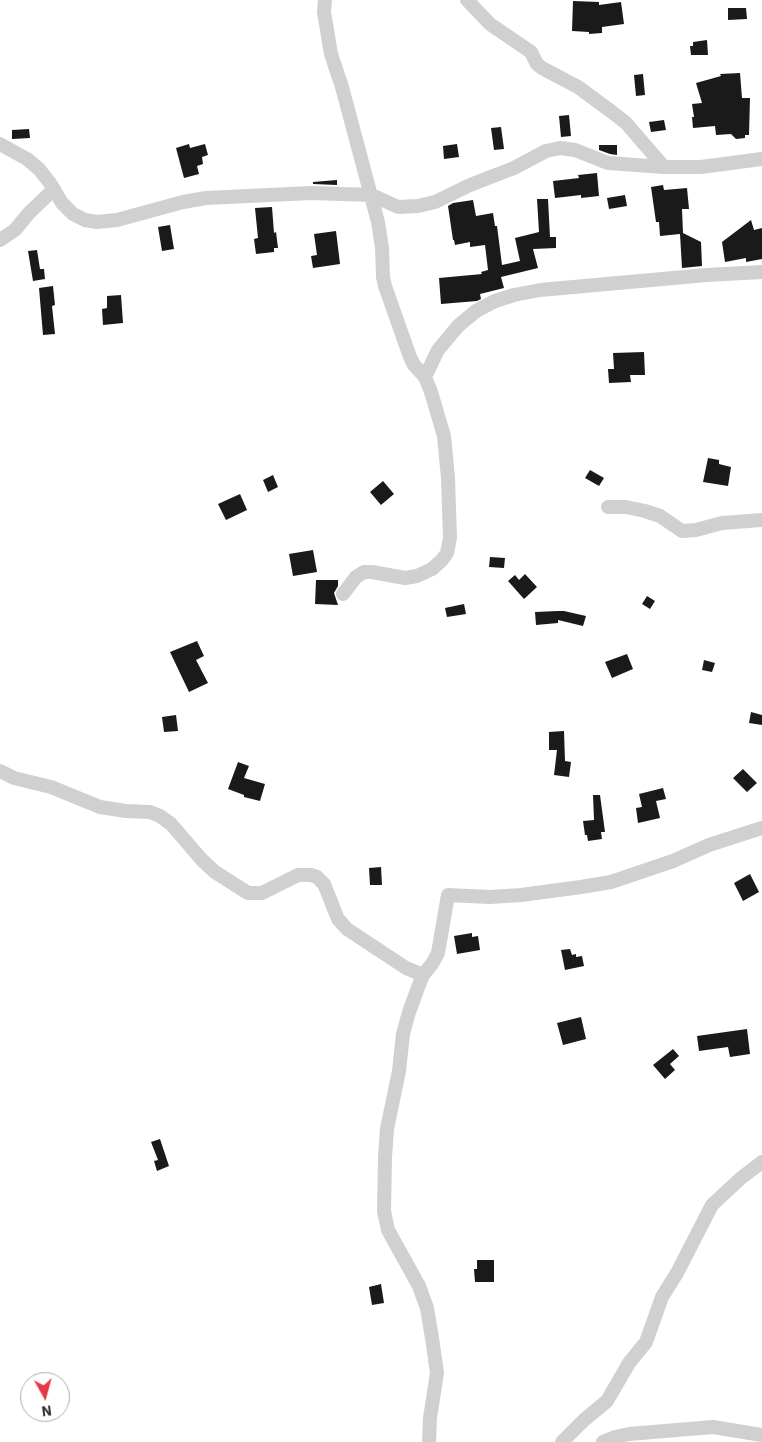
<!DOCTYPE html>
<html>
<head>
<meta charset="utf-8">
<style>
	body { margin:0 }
	#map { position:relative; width:762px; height:1442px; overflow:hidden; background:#fff; font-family:"IBM Plex Sans",sans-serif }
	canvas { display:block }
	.north { position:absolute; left:20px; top:1372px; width:50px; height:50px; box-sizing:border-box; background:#fff; border:1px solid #adadad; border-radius:50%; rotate:173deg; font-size:14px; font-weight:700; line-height:20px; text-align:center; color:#333 }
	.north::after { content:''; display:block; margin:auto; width:18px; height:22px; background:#e63946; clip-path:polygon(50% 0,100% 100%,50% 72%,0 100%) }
</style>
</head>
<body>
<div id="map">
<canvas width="762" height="1442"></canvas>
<div class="north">N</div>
</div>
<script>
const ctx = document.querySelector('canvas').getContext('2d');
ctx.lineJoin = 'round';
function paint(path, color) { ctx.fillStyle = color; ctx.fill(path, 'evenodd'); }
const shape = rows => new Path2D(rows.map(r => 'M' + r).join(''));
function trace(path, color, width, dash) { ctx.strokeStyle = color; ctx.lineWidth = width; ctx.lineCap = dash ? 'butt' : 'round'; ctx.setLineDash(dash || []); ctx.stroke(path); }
paint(shape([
	[573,1,599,2,599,5,621,2,624,24,602,27,602,33,589,34,589,32,572,31],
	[728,8,746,8,747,19,728,20],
	[707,40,708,55,691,55,690,46,693,46,693,42],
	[740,73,742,98,750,98,749,135,745,135,745,138,736,139,731,134,716,135,715,126,693,128,692,117,694,117,692,104,702,103,696,83,721,76,720,74],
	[643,74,645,95,636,96,634,75],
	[569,115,571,136,561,137,559,116],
	[664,120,666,130,651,132,649,122],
	[501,127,504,149,494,150,491,128],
	[29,129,30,138,12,139,12,130],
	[189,144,190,148,205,144,208,155,202,157,203,164,197,166,199,174,184,178,176,148],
	[457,144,459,157,444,159,443,146],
	[599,145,617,145,617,155,610,154,599,150],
	[597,173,599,196,581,198,581,195,555,198,553,181,579,178,578,175],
	[337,180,337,185,313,184,313,182],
	[663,185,664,190,687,188,689,209,682,209,683,233,701,242,702,266,682,268,680,234,660,236,659,222,656,222,651,187],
	[625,195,627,206,609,209,607,198],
	[537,199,548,199,550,237,556,237,556,248,533,249,538,268,501,277,504,288,480,294,481,299,477,301,441,304,439,278,482,274,481,272,488,270,485,245,470,247,470,242,455,245,454,240,453,240,448,206,453,203,473,200,476,216,493,213,495,226,497,226,502,265,520,261,515,238,539,232],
	[272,207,274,233,276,232,278,248,274,248,274,252,256,254,254,239,258,238,255,208],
	[751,220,754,230,762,228,762,259,746,262,746,258,725,262,722,242],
	[170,225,174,249,162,251,158,227],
	[336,231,340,264,313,268,311,256,317,255,314,234],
	[37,250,40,269,44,269,45,279,33,281,28,251],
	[53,286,55,305,52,306,55,334,43,335,39,288],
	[121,295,123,323,103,325,102,309,107,308,107,296],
	[644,352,645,375,630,375,631,382,609,383,608,369,614,369,613,353],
	[708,458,719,460,719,464,731,467,728,486,703,482],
	[590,470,604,478,599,486,585,478],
	[273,475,278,487,268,492,263,480],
	[383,481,394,494,381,505,370,492],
	[240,494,247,510,226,520,218,504],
	[313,550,317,572,293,576,289,554],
	[490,557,505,558,504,568,489,567],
	[525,574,537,587,524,599,508,581,515,575,519,580],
	[316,580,338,580,338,586,334,593,338,605,315,604],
	[647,596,655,601,650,609,642,604],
	[464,604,466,614,447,617,445,608],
	[558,611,564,611,586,616,583,626,558,620,558,623,536,625,535,612],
	[197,641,204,656,196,660,208,683,189,692,170,652],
	[627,654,633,669,612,678,605,662],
	[704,660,715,663,712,672,702,670],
	[751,712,762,715,762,725,749,723],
	[176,715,178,731,164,732,162,717],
	[564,731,565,761,571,762,569,777,554,775,557,750,549,750,549,732],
	[238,762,249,766,244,778,265,784,260,801,244,797,244,795,228,789],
	[743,769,757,783,747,792,733,778],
	[663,788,666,799,656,801,660,818,638,823,636,808,642,807,639,794],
	[593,795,600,795,605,832,601,832,602,839,588,841,587,835,585,835,583,821,594,820],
	[381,867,382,885,370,885,369,868],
	[750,874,759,892,743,901,734,883],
	[472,933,472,937,478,936,480,950,457,954,454,936],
	[570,949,572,955,576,954,576,957,582,956,584,966,565,970,561,950],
	[581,1017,586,1039,563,1045,557,1023],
	[747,1029,750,1054,730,1057,728,1047,699,1051,697,1036],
	[673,1049,679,1056,670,1064,675,1070,665,1079,653,1065],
	[160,1139,169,1166,157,1171,154,1161,158,1160,151,1142],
	[477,1260,494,1260,494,1282,475,1282,474,1269,477,1269],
	[381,1284,384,1303,372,1305,369,1287]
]), '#1a1a1a');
trace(shape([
	[325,0,324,12,331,54,342,87,378,222,382,248,383,277,385,286,410,357,414,365,425,377,431,392,444,436,448,478,450,538,447,553,442,560,432,569,417,576,405,578,372,572,364,572,356,577,343,594],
	[467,0,490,24,531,52,537,64,542,68,578,87,612,112,626,123,664,167],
	[0,144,27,159,39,169,50,183,62,203,73,214,85,220,97,222,117,220,183,202,206,198,311,193,372,195,398,207,418,206,435,202,470,185,514,168,546,151,560,148,575,150,608,163,664,167,701,167,762,159],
	[0,240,15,230,28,214,54,189],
	[425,377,438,350,458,326,476,311,495,301,514,295,540,290,707,275,762,272],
	[608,507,626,507,645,511,660,516,682,531,696,530,722,523,762,520],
	[0,771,14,778,51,787,100,807,126,811,150,812,160,816,171,824,202,860,215,872,248,893,262,893,298,875,311,875,317,877,324,884,338,919,347,929,406,968,423,975],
	[429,1442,430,1418,437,1373,432,1338,427,1308,419,1286,388,1230,384,1211,385,1157,387,1129,399,1071,403,1034,409,1012,419,985,423,975,432,964,438,953,448,895,490,897,521,895,581,887,611,882,673,861,709,845,762,828],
	[562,1442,584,1420,607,1401,629,1363,646,1342,662,1297,677,1273,712,1205,741,1178,762,1162],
	[603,1442,615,1437,629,1434,713,1427,762,1435]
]), '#d0d0d0', 14);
</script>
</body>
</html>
